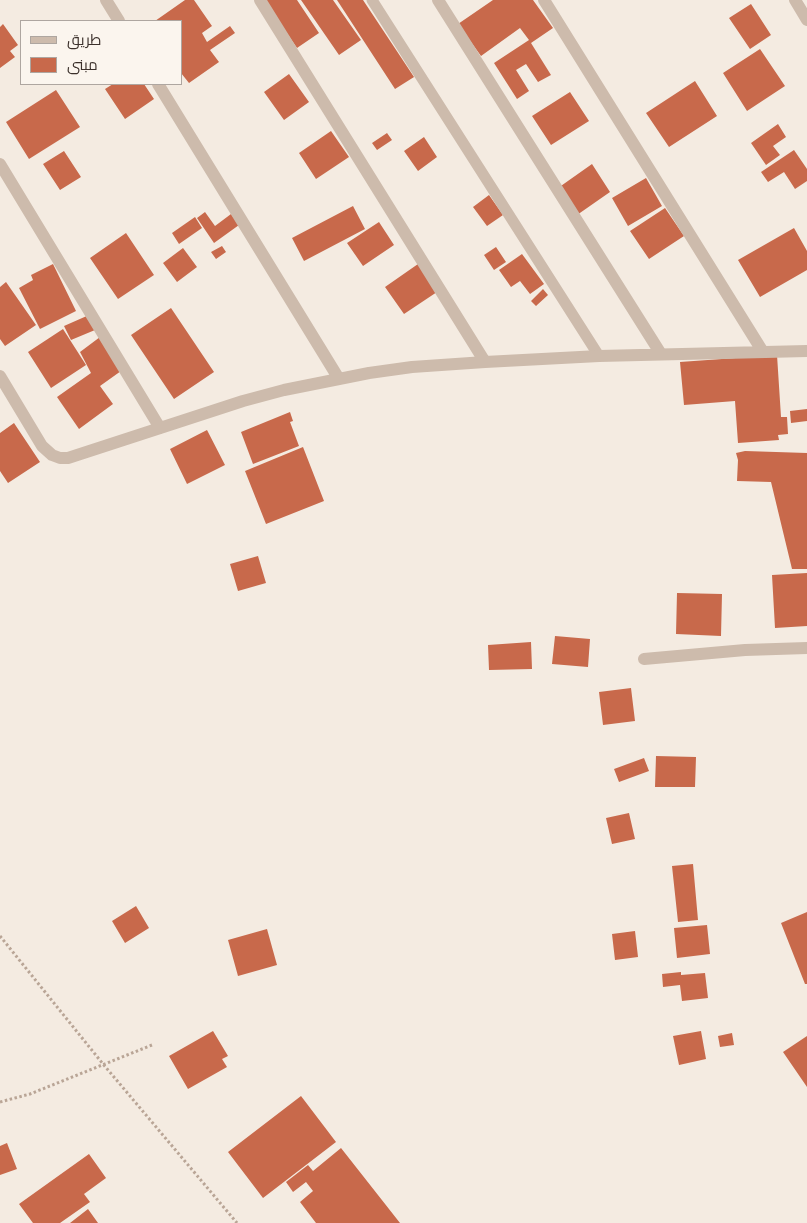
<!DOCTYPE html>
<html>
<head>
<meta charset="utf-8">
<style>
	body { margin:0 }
	#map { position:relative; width:807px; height:1223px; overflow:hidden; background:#f4ebe1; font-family:"Roboto Condensed",Cairo,sans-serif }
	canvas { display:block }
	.legend { position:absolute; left:20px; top:20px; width:162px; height:65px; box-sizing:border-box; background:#fbf5ee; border:1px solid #aea6a0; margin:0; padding:6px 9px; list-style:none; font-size:15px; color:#3b302b }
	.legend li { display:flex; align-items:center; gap:10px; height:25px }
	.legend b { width:25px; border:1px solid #aea6a0 }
</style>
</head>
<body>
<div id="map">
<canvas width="807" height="1223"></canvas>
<ul class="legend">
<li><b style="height:6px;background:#cdbbac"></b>طريق</li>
<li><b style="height:14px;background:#c8694b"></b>مبنى</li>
</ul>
</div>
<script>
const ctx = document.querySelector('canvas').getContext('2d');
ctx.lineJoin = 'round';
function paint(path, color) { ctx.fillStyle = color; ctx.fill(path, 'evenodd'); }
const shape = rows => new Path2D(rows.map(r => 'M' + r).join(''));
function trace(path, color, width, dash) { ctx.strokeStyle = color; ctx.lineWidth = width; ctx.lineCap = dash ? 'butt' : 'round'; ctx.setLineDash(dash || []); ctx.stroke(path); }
paint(shape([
	[185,0,194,0,212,26,202,33,207,42,230,26,235,33,210,50,219,62,189,83,181,73,181,21,155,21],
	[266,0,297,0,319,33,297,48,265,1],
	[301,0,333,0,361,40,339,55],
	[337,0,363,0,414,77,395,89],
	[493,0,533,0,553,28,531,43,551,75,538,82,526,64,516,70,529,91,517,99,494,63,529,40,520,28,481,56,458,24],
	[751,4,771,35,750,49,729,18],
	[3,24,18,45,10,51,15,57,0,68,0,27],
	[760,49,785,86,747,111,723,73],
	[289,74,309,102,284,120,264,92],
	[695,81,717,116,669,147,646,113],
	[113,84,144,84,154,99,125,119,105,89],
	[56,90,80,127,29,159,6,122],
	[570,92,589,121,551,145,532,116],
	[778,124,786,137,773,146,780,155,766,165,751,143],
	[331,131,349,157,316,179,299,153],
	[387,133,392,140,377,150,372,143],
	[424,137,437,157,418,171,404,151],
	[794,150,807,169,807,181,795,189,784,172,768,182,761,172],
	[64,151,81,177,60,190,43,164],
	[592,164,610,192,577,215,558,188],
	[646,178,662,206,628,226,612,198],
	[489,195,503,215,487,226,473,207],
	[353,206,365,229,304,261,292,238],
	[665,208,684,236,649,259,630,231],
	[205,212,215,226,231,214,239,225,214,243,197,218],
	[195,217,202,228,179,244,172,233],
	[379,222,394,245,363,266,347,243],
	[794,228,807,251,807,270,760,297,738,260],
	[126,233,154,275,118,299,90,258],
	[222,246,226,252,216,259,211,252],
	[496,247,506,262,494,270,484,255],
	[183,248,197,267,177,282,163,263],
	[522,254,544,284,530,294,520,281,511,287,499,270],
	[53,264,76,311,40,329,19,288,33,280,31,275],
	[418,264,437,292,404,314,385,287],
	[6,282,36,325,5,346,0,339,0,287],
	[543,289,548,295,536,306,531,301],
	[171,308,214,372,174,399,131,335],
	[89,315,95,330,71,340,64,326],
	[63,329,86,365,51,388,28,352],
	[100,337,121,371,100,386,113,404,79,429,57,397,91,373,80,352],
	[777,355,781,417,787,417,788,434,778,435,779,440,738,443,735,401,684,405,680,362],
	[807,409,807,421,791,423,790,411],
	[290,412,293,421,290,422,299,446,253,464,241,432],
	[14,423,40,462,8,483,0,471,0,433],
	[207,430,225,465,187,484,170,449],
	[303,447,324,501,266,524,245,471],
	[745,451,807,453,807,569,792,569,771,482,737,481,738,460,736,453],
	[258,556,266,583,238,591,230,564],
	[807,573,807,626,775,628,772,575],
	[677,593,722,594,721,636,676,634],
	[555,636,590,639,588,667,552,664],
	[531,642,532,669,489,670,488,645],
	[631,688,635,721,603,725,599,692],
	[656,756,696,757,695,787,655,787],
	[644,758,649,771,619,782,614,769],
	[629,813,635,839,612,844,606,818],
	[693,864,698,920,678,922,672,866],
	[136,906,149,928,125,943,112,921],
	[807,912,807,984,805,984,781,923],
	[707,925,710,954,677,958,674,928],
	[267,929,277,965,238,976,228,940],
	[635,931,638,957,615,960,612,934],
	[681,972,681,975,705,973,708,998,682,1001,680,985,663,987,662,974],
	[213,1031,228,1056,222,1059,227,1067,188,1089,169,1056],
	[701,1031,706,1059,679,1065,673,1036],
	[732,1033,734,1045,720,1047,718,1036],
	[807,1036,807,1087,783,1052],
	[301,1096,336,1142,263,1198,228,1152],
	[7,1143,17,1169,0,1175,0,1146],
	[341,1148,400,1223,316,1223,300,1202,313,1191,306,1182,293,1192,286,1182,308,1165,313,1171],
	[89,1154,106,1178,84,1194,90,1202,60,1223,33,1223,19,1204],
	[88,1209,98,1223,70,1223]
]), '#c8694b');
trace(shape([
	[0,936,103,1064,237,1223],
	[0,1102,30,1094,152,1045]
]), '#b9a596', 3, [2.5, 2.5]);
trace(shape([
	[372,0,599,356]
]), '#cdbbac', 11);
trace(shape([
	[106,0,119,21],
	[260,0,485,362],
	[438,0,661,354],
	[544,0,763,352],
	[795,0,807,20],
	[158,84,339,379],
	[0,164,160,428],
	[0,376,42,446,52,455,60,458,68,458,243,401,284,390,369,373,412,367,485,362,599,356,807,351],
	[644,659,745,650,807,648]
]), '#cdbbac', 12);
</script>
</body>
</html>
